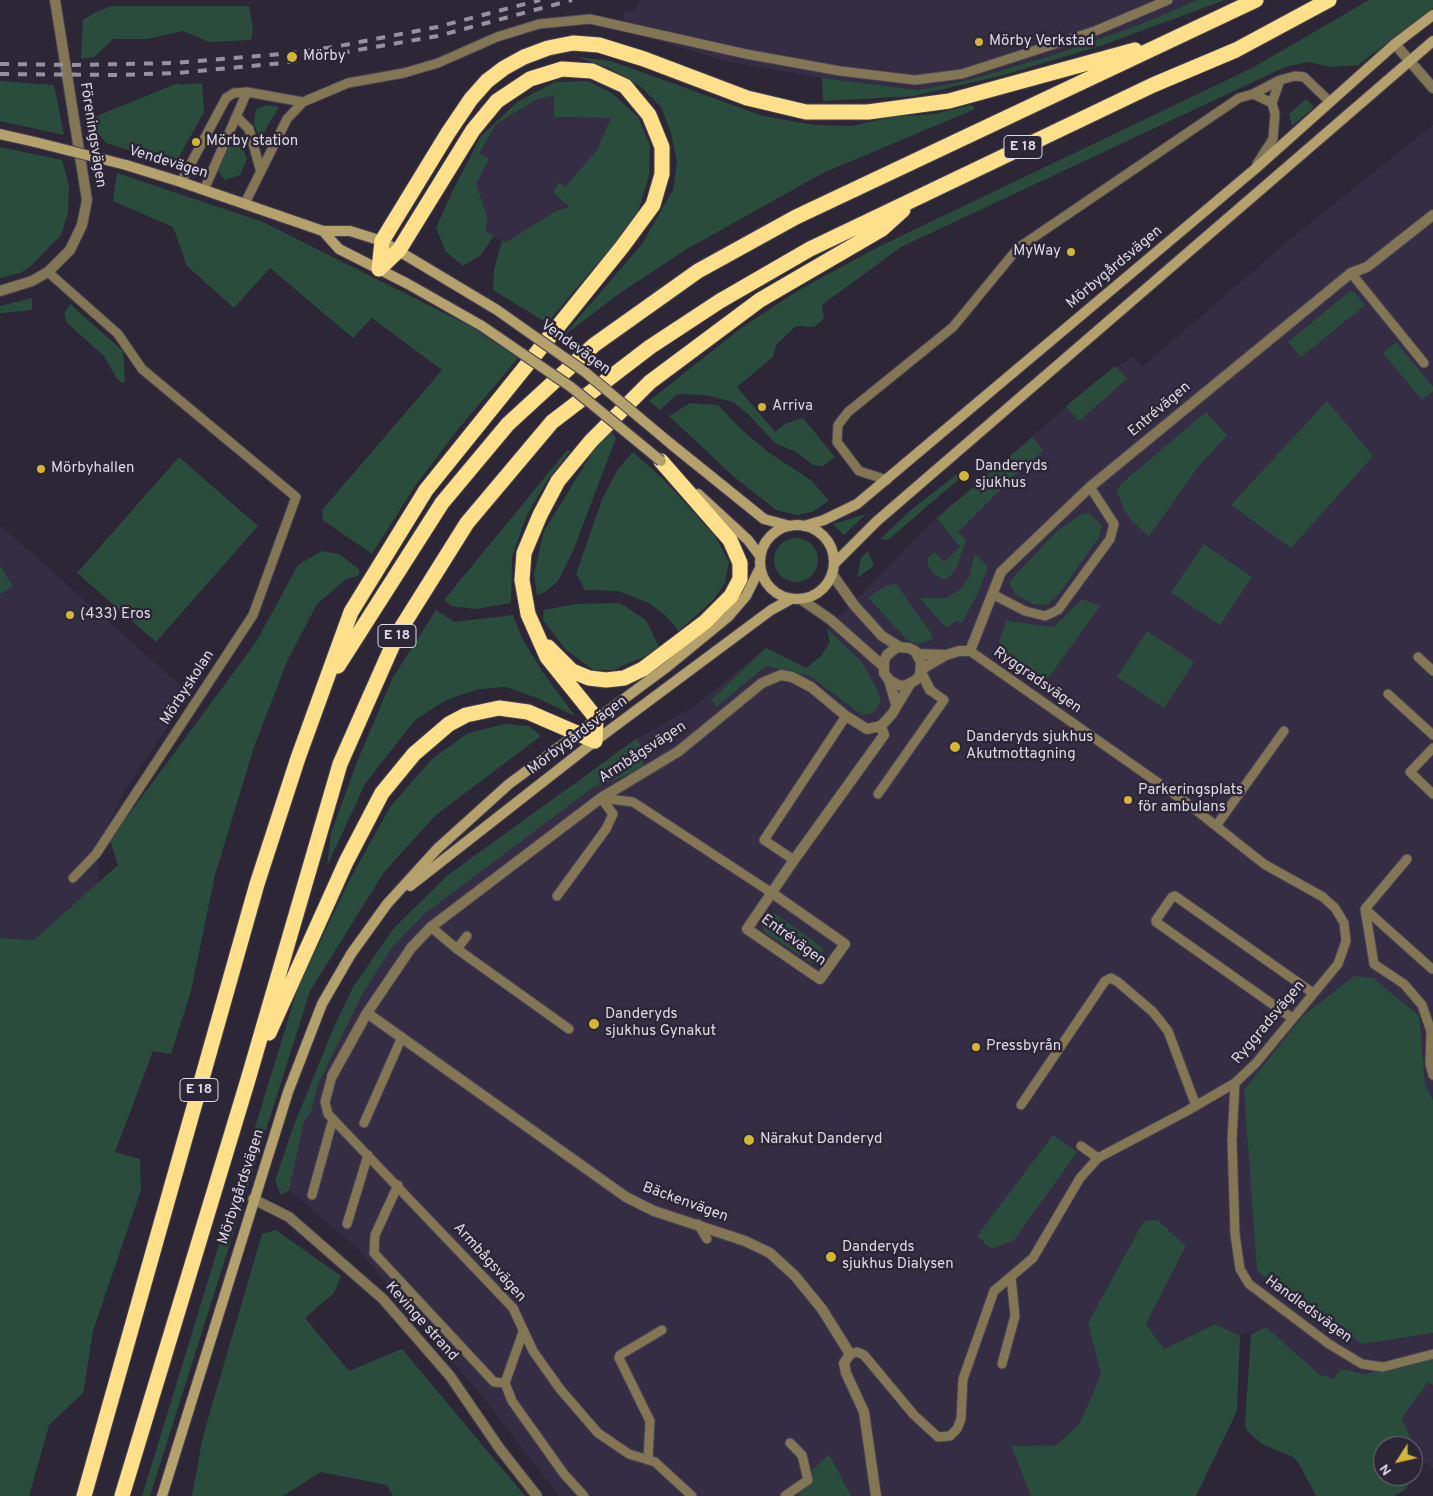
<!DOCTYPE html>
<html>
<head>
<meta charset="utf-8">
<style>
	body { margin:0 }
	#map { position:relative; width:1433px; height:1496px; overflow:hidden; background:#2c2637; font-family:Overpass,sans-serif }
	canvas { display:block }
	.north { position:absolute; left:1373px; top:1436px; width:50px; height:50px; box-sizing:border-box; background:#2c2637; border:1px solid #736e7d; border-radius:50%; rotate:235deg; font-size:14px; font-weight:700; line-height:20px; text-align:center; color:#ddd9e5 }
	.north::after { content:''; display:block; margin:auto; width:18px; height:22px; background:#d3b635; clip-path:polygon(50% 0,100% 100%,50% 72%,0 100%) }
</style>
</head>
<body>
<div id="map">
<canvas width="1433" height="1496"></canvas>
<div class="north">N</div>
</div>
<script>
const ctx = document.querySelector('canvas').getContext('2d');
ctx.lineJoin = 'round';
function paint(path, color) { ctx.fillStyle = color; ctx.fill(path, 'evenodd'); }
const shape = rows => new Path2D(rows.map(r => 'M' + r).join(''));
function trace(path, color, width, dash) { ctx.strokeStyle = color; ctx.lineWidth = width; ctx.lineCap = dash ? 'butt' : 'round'; ctx.setLineDash(dash || []); ctx.stroke(path); }
function drawText(font, color, halo, rows, align = 'center') {
  ctx.font = font + ' Overpass,sans-serif'; ctx.lineWidth = 5; ctx.setLineDash([]); ctx.textBaseline = 'middle'; ctx.strokeStyle = halo; ctx.fillStyle = color; for (const [text, x, y, turn = 0] of rows) {
    ctx.save(); ctx.translate(x, y); ctx.rotate((+turn || 0) * Math.PI / 180); ctx.textAlign = isNaN(turn) ? turn : align; if (halo) ctx.strokeText(text, 0, 0); ctx.fillText(text, 0, 0); ctx.restore();
  }
}
paint(shape([
	[640,0,1197,0,1136,26,1049,56,964,81,918,90,822,78,729,62,623,30,624,11,633,12],
	[554,95,554,117,611,118,597,150,565,188,553,191,569,207,556,211,506,242,486,233,487,216,475,184,488,160,479,154,496,124,536,100],
	[1433,125,1433,1100,1425,1084,1422,1054,1303,1016,1282,1043,1362,1344,1433,1333,1433,1358,1365,1374,1341,1369,1332,1379,1321,1377,1266,1327,1240,1336,1215,1324,1164,1349,1146,1324,1186,1246,1088,1323,1101,1374,1080,1423,1057,1445,1011,1446,1031,1496,559,1496,481,1395,357,1248,289,1190,281,1195,275,1181,292,1130,353,987,394,928,448,875,636,739,692,708,766,648,806,668,821,656,830,642,827,629,937,517,1115,366,1118,367,1133,356,1142,367,1293,237],
	[0,525,190,694,125,790,97,850,98,885,34,940,0,938],
	[1428,1382,1433,1385,1433,1468,1420,1459,1402,1418]
]), '#352d44');
paint(shape([
	[1197,0,1225,0,1103,45,1004,75,914,96,823,101,822,78,918,90,964,81,1050,56,1136,26],
	[1369,0,1433,0,1433,8,1358,65,1331,67,1308,62,1285,67,901,247,822,305,824,319,814,327,796,326,776,345,773,357,737,387,775,432,785,424,803,418,835,457,823,466,813,465,796,452,775,443,748,414,733,402,706,395,677,394,660,410,649,401,741,328,799,290,878,247,1252,68],
	[112,6,249,6,253,29,251,40,209,42,183,31,147,39,113,39,94,57,81,59,83,20,96,12],
	[577,57,611,61,763,116,815,125,852,126,891,117,934,114,972,105,975,109,823,173,687,249,620,293,562,337,642,244,673,190,677,162,671,133,661,107,640,86,609,68],
	[0,81,54,85,64,135,0,121],
	[588,81,612,93,638,117,650,145,649,176,636,218,547,323,493,290,494,271,502,240,506,242,556,211,569,207,553,192,559,182,565,187,597,150,611,118,554,117,554,95,536,100,496,124,479,154,489,159,476,184,487,216,486,232,494,236,480,256,463,266,446,252,436,228,453,190,481,136,517,102,555,82],
	[178,83,179,85,202,83,204,112,178,159,153,158,106,143,97,132,97,116],
	[1306,99,1314,107,1292,126,1289,114],
	[267,105,279,107,260,139,254,123,256,109],
	[235,138,239,140,247,159,240,175,225,180,218,171,231,141],
	[0,147,62,160,69,186,68,212,61,235,31,266,20,273,0,278],
	[117,173,263,222,470,326,518,358,459,428,415,486,372,554,323,520,322,510,442,370,372,318,353,338,270,268,234,308,187,266,173,227,113,201],
	[1350,291,1354,292,1365,305,1301,357,1288,342],
	[32,298,32,310,0,313,0,306],
	[70,304,123,351,125,382,122,383,116,377,104,356,67,323,64,314],
	[1396,342,1433,387,1433,391,1422,400,1383,353],
	[1115,366,1127,379,1079,421,1066,406],
	[1327,401,1373,456,1291,548,1231,505],
	[690,403,718,405,742,430,768,452,812,481,829,501,812,512,797,515,776,510,733,476,669,416],
	[1206,412,1227,435,1198,467,1149,536,1132,521,1124,510,1117,490,1122,483],
	[611,431,616,438,573,551,558,581,545,592,537,595,534,574,544,531,592,453],
	[1033,437,1043,451,1015,475,958,532,966,540,957,566,951,575,944,579,934,574,928,565,928,558,935,552,944,562,960,547,937,518],
	[568,449,570,452,548,479,527,515,512,556,511,603,476,609,451,606,444,600],
	[633,452,664,480,715,536,729,562,725,583,714,599,679,631,665,615,649,603,618,591,585,590,576,574,603,497,618,469],
	[179,457,258,526,156,642,77,573],
	[957,474,959,479,888,540,880,539,911,510],
	[1089,513,1102,526,1099,537,1058,595,1047,605,1033,604,1016,595,1009,582,1058,530,1080,515],
	[866,514,844,535,833,524],
	'774 560a22 22 0 1 1 44 0a22 22 0 1 1-44 0Z',
	[1204,544,1252,577,1220,625,1171,592],
	[322,551,339,554,360,570,358,576,346,579,317,604,288,659,254,747,215,875,191,991,171,1054,153,1051,115,1152,140,1159,141,1190,93,1331,83,1393,49,1425,29,1496,0,1496,0,938,34,940,118,865,110,840,256,642,298,565],
	[868,551,874,566,857,578,861,558],
	[975,554,988,567,977,595,962,623,956,620,949,627,943,625,920,598,946,598,961,589,969,577],
	[0,565,13,587,0,594],
	[896,584,931,633,932,640,918,644,907,640,868,597,887,585],
	[1082,599,1100,606,1044,684,998,645,1006,621,1054,627],
	[620,603,646,620,659,647,646,656,613,670,593,670,565,649,543,620,544,610,576,604],
	[436,610,454,622,513,615,522,638,542,671,575,716,537,698,506,687,479,689,446,700,415,720,365,784,327,866,331,833,357,762,392,679],
	[827,629,861,661,876,687,881,700,875,712,862,715,810,676,766,666,717,706,711,700,766,648,806,668,821,656,830,642],
	[1147,631,1194,662,1164,708,1117,677],
	[505,724,529,726,541,736,436,815,384,872,310,991,150,1496,142,1496,298,987,350,879,390,807,431,760,468,733],
	[636,739,644,750,643,769,592,788,424,914,393,946,364,991,318,1084,311,1112,304,1121,289,1190,281,1195,275,1181,292,1130,333,1029,353,987,394,928,448,875],
	[776,914,819,945,823,950,817,962,811,963,764,932,762,923,768,915],
	[1354,976,1373,978,1419,1016,1425,1084,1433,1100,1433,1333,1362,1344,1257,1271,1244,1090,1303,1016],
	[1053,1135,1077,1152,1014,1240,992,1249,977,1236],
	[1157,1220,1186,1246,1146,1324,1164,1349,1215,1324,1240,1336,1237,1411,1196,1496,1031,1496,1011,1446,1057,1445,1080,1423,1101,1374,1088,1323,1144,1221],
	[276,1230,341,1276,334,1293,305,1318,349,1371,402,1349,525,1496,393,1496,387,1485,321,1472,283,1496,192,1496,203,1436,262,1234],
	[1266,1327,1321,1376,1324,1375,1332,1379,1341,1369,1365,1374,1433,1358,1433,1385,1428,1382,1402,1418,1420,1459,1413,1474,1413,1446,1383,1446,1383,1476,1412,1476,1406,1489,1394,1496,1316,1496,1299,1464,1293,1457,1262,1444,1247,1431,1245,1424,1251,1334],
	[829,1454,851,1496,800,1496,795,1487]
]), '#2a4c3d');
const lane = shape([
	[1253,94,1280,80,1295,76,1304,77,1330,102],
	[1272,103,1280,80],
	[237,117,249,129,260,169],
	[181,182,226,98,234,93,247,92,303,102],
	[204,190,247,92],
	[245,203,287,119,303,102,348,83,404,73,438,63,497,37,539,24,590,19,746,54,840,71,915,80,962,74,1095,31,1168,0],
	[48,272,118,334,142,369,296,497,253,615,96,854,73,878],
	[1351,273,1424,363],
	[887,480,859,471,837,442,838,425,848,412,953,327,1018,248,1239,98,1253,94,1272,103,1275,114,1273,139,1257,164],
	[992,594,1025,611,1045,616,1058,610,1110,539,1114,524,1090,487],
	[1418,657,1433,671],
	[1388,694,1433,735],
	[1433,748,1410,772,1433,794],
	[878,794,944,700,930,690],
	[601,798,633,802,772,893],
	[1216,826,1284,731],
	[1407,859,1365,909,1374,964,1404,984,1422,1005,1431,1031,1430,1064,1433,1075],
	[794,860,764,840,846,716],
	[557,896,606,829,613,814,601,798],
	[1365,909,1432,969],
	[431,927,457,949,569,1029],
	[457,949,467,936],
	[1292,1018,1156,922,1156,920,1172,897,1175,896,1313,993],
	[332,1076,325,1102,328,1114,513,1308,533,1351,560,1389,598,1433,629,1454,655,1462,692,1496],
	[1235,1083,1232,1140,1235,1234,1240,1269,1249,1284,1329,1344,1362,1364,1383,1367,1433,1354],
	[1021,1105,1105,981,1111,978,1118,982,1153,1012,1168,1031,1196,1106],
	[364,1123,402,1037],
	[1081,1146,1098,1158],
	[398,1185,375,1235,374,1253,494,1382,505,1383],
	[312,1195,333,1119],
	[347,1224,368,1155],
	[698,1224,707,1239],
	[523,1332,505,1383,512,1401,564,1474,584,1496],
	[850,1354,857,1352,864,1355,914,1415,938,1437,950,1436,957,1429,961,1419,963,1379,994,1291,1033,1258,1080,1178,1098,1158,1185,1112,1235,1083,1256,1063,1338,964,1346,941,1344,923,1335,908,1323,897,1264,864,1187,803,970,651],
	[1002,1364,1015,1316,1011,1277],
	[648,1459,650,1421,619,1358,620,1355,662,1330],
	[785,1496,808,1480,802,1455,790,1443]
]);
const street = shape([
	[1395,44,1433,88],
	[0,291,32,281,48,272,70,250,82,225,87,200,55,0],
	[832,574,854,605,882,636,900,647],
	[802,600,831,620,883,666],
	[917,654,946,655],
	[922,669,946,655,959,651,970,651,1001,572,1090,487,1351,273,1367,267,1433,215],
	[921,672,930,690],
	[889,680,898,685,905,686,916,680,920,675,921,662,915,651,909,648,897,647,887,655,884,661,884,673,889,680,896,704],
	[772,893,845,944,820,979,747,929,794,860,884,735,881,726],
	[367,1013,626,1197,654,1211,745,1241,770,1253,795,1276,822,1309,850,1354,844,1363,846,1373,864,1412,876,1496],
	[332,1076,367,1013,411,948,431,927,601,798,679,751,762,683,781,675,792,677,811,687,846,716,867,729,881,726,892,714,910,684],
	[253,1199,289,1217,383,1299,450,1376,500,1449,537,1496]
]);
const secondary = shape([
	[0,134,35,142],
	[126,165,181,182,323,231,350,231,382,241,497,310],
	[323,231,339,249,408,284,482,326],
	[671,444,764,519,790,526],
	[698,494,748,540,760,556],
	'760 562a37 37 0 1 1 74 0a37 37 0 1 1-74 0Z',
	[804,526,824,520,857,504,1255,169,1395,44,1433,15],
	[835,563,877,521,1433,41],
	[410,886,595,741,771,610,791,599],
	[162,1496,288,1092,322,1004,351,954,387,904,437,849,509,784,667,667,728,617,746,596,760,568]
]);
const highway = shape([
	[379,269,382,241,448,133,471,99,487,81,504,68,524,57,548,48,573,43,599,45,644,59,747,98,806,112,868,112,949,101,1135,50],
	[548,647,572,671,589,678,606,680,624,678,643,669,705,622,731,596,740,579,740,563,730,540,661,461],
	[338,666,442,503,508,424,594,345,698,271,796,217,1256,0],
	[269,1033,346,862,382,793,414,754,449,724,466,715,499,708,528,712,595,741,596,718,547,657,528,614,522,580,524,553,540,515,558,481,591,441,650,382,760,300,882,229,903,210],
	[84,1496,257,884,298,758,351,612,426,490,622,247,653,205,662,174,662,147,649,115,625,86,592,71,562,69,530,79,497,101,473,130,399,250,379,269],
	[122,1496,247,1083,340,764,398,633,467,523,552,422,650,347,720,301,810,249,1153,85,1236,50,1329,0]
]);
trace(lane, '#484353', 11);
trace(street, '#484353', 12);
trace(secondary, '#484353', 12);
trace(highway, '#484353', 17);
trace(lane, '#827655', 9);
trace(street, '#827655', 10);
trace(secondary, '#b4a16b', 10);
trace(highway, '#ffe08a', 15);
trace(shape([
	[0,64,73,65,175,63,283,54,334,47,437,27,540,0],
	[0,74,118,75,177,73,283,63,438,36,572,0]
]), '#96919f', 4, [9, 9]);
const secondaryBridge = shape([
	[35,142,126,165],
	[497,310,585,372,671,444],
	[482,326,571,387,661,461]
]);
trace(secondaryBridge, '#484353', 12, []);
trace(secondaryBridge, '#b4a16b', 10);
for (const [x, y, r, color] of [
	[979,42,5,"#d3b635"],
	[292,57,6,"#d3b635"],
	[196,142,5,"#d3b635"],
	[1071,252,5,"#d3b635"],
	[762,407,5,"#d3b635"],
	[41,469,5,"#d3b635"],
	[964,476,6,"#d3b635"],
	[70,615,5,"#d3b635"],
	[955,747,6,"#d3b635"],
	[1128,800,5,"#d3b635"],
	[594,1024,6,"#d3b635"],
	[976,1047,5,"#d3b635"],
	[749,1140,6,"#d3b635"],
	[831,1257,6,"#d3b635"]
]) { const dot = new Path2D(); dot.arc(x, y, r, 0, 2 * Math.PI); ctx.fillStyle = color; ctx.fill(dot); trace(dot, '#2c2637', 2); }
for (const [x, y, w] of [
	[1023,147,38],
	[397,636,38],
	[199,1090,38]
]) { const box = new Path2D(); box.roundRect(x - w / 2, y - 11.5, w, 23, 4); ctx.fillStyle = '#2c2637'; ctx.fill(box); trace(box, '#ddd9e5', 1); }
drawText('bold 14px', '#ddd9e5', null, [
	["E 18",1023,147],
	["E 18",397,636],
	["E 18",199,1090]
]);
drawText('15px', '#ddd9e5', '#2c2637', [
	["Mörby Verkstad",989,42],
	["Mörby",303,57],
	["Mörby station",206,142],
	["MyWay",1061,252,"right"],
	["Arriva",772,407],
	["Danderyds",975,467],
	["sjukhus",975,484],
	["Mörbyhallen",51,469],
	["(433) Eros",80,615],
	["Danderyds sjukhus",966,738],
	["Akutmottagning",966,755],
	["Parkeringsplats",1138,791],
	["för ambulans",1138,808],
	["Danderyds",605,1015],
	["sjukhus Gynakut",605,1032],
	["Pressbyrån",986,1047],
	["Närakut Danderyd",760,1140],
	["Danderyds",842,1248],
	["sjukhus Dialysen",842,1265]
], 'left');
drawText('15px', '#ddd9e5', '#2c2637', [
	["Föreningsvägen",92,135,81],
	["Vendevägen",168,163,17],
	["Mörbygårdsvägen",1115,268,-40],
	["Vendevägen",575,348,36],
	["Entrévägen",1160,410,-40],
	["Ryggradsvägen",1037,681,35],
	["Mörbyskolan",188,688,-57],
	["Mörbygårdsvägen",578,736,-37],
	["Armbågsvägen",643,753,-33],
	["Entrévägen",793,941,36],
	["Ryggradsvägen",1269,1023,-50],
	["Mörbygårdsvägen",242,1187,-72],
	["Bäckenvägen",685,1203,20],
	["Armbågsvägen",489,1263,48],
	["Handledsvägen",1308,1310,36],
	["Kevinge strand",421,1322,48]
]);
</script>
</body>
</html>
